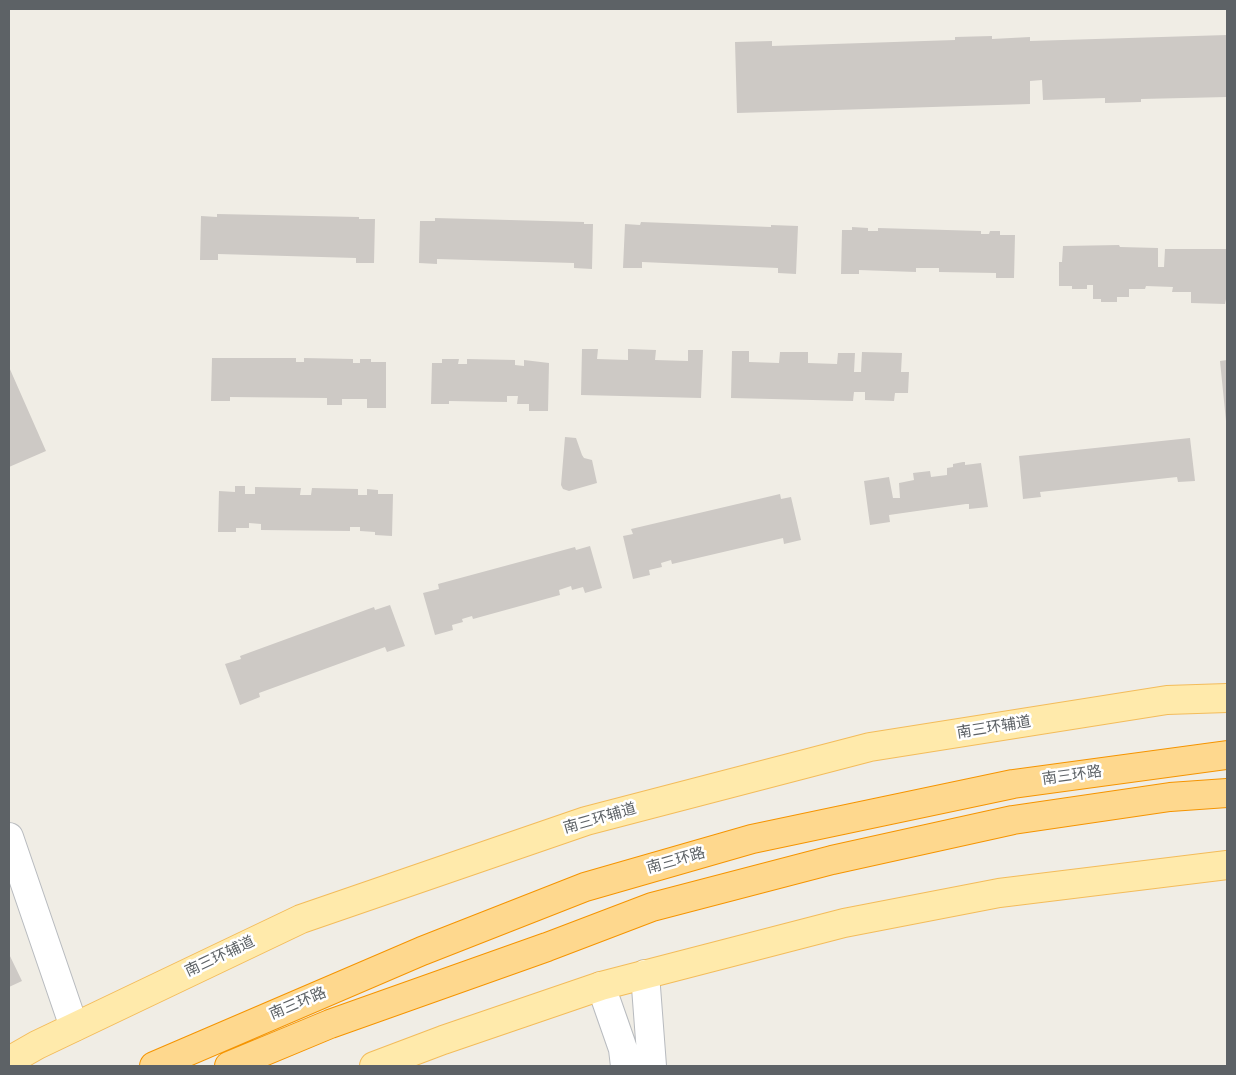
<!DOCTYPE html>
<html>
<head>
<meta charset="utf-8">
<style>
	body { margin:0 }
	#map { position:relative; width:1236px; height:1075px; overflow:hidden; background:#f0ede5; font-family:"Varela Round",sans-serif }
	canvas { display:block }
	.frame { position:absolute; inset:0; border:10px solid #5d6266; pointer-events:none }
</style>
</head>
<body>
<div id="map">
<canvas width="1236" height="1075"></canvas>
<div class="frame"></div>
</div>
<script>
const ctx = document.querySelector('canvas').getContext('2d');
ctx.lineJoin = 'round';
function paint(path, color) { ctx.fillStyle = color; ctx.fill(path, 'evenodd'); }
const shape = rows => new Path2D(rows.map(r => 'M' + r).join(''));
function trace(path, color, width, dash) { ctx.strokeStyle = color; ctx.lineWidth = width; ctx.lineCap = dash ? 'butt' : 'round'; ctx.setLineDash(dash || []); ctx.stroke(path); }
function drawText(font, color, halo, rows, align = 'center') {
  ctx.font = font + ' "Varela Round","Noto Sans SC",sans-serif'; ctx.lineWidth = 5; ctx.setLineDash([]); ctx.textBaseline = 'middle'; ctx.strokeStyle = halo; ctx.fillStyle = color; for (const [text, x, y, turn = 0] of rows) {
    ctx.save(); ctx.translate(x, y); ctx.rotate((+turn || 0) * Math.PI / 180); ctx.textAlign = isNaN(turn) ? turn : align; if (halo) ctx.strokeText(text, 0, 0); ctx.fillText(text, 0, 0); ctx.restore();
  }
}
paint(shape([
	[1227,35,1227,97,1141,99,1141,102,1105,103,1105,98,1043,100,1042,80,1030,81,1030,104,737,113,735,42,772,41,772,46,955,40,955,37,992,36,992,39,1030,37,1030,41],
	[217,214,359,217,359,219,375,219,374,263,356,263,356,258,218,254,218,260,200,260,201,216,217,217],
	[435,218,584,222,584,224,593,224,592,269,574,268,574,263,437,259,437,264,419,263,420,221,435,221],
	[641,222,771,227,771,225,798,226,796,274,778,273,778,268,642,262,642,268,623,268,625,224,640,225],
	[852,227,868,228,868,231,878,231,878,228,981,231,981,234,989,234,990,231,1000,231,1000,235,1015,235,1014,278,996,278,996,273,939,272,939,268,916,268,916,272,859,270,859,274,841,274,842,230,852,230],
	[1119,245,1120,247,1158,248,1158,267,1164,267,1165,249,1227,249,1227,294,1225,304,1191,303,1191,292,1172,292,1173,287,1146,286,1145,289,1129,289,1129,297,1117,297,1117,302,1101,302,1101,299,1093,299,1093,285,1087,285,1087,289,1072,289,1072,286,1059,286,1059,262,1062,262,1063,246],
	[582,349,598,349,597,359,628,360,628,349,656,350,655,360,688,361,688,350,703,350,701,398,581,395],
	[732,351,749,351,749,362,779,363,780,352,808,352,808,363,837,364,838,353,855,353,854,372,861,372,862,352,902,353,901,372,909,372,908,393,895,393,894,401,865,400,865,392,854,392,853,401,731,398],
	[212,358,296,358,296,362,304,362,304,358,353,359,353,363,360,363,360,359,371,359,371,362,386,362,386,408,367,408,367,399,342,399,342,405,327,405,327,398,230,397,230,401,211,401],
	[442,359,459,359,458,364,467,364,467,359,515,360,515,365,524,366,524,360,549,363,548,411,529,411,529,404,517,404,518,396,507,396,507,402,449,401,449,404,431,404,432,363,442,363],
	[1227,360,1227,421,1226,421,1220,361],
	[9,367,46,451,9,467],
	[565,437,576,438,582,455,584,458,592,460,597,483,569,491,563,489,561,485],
	[1190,438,1195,481,1178,482,1177,477,1040,492,1041,497,1023,499,1019,456],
	[963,462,965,462,965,465,981,463,988,507,969,509,969,504,966,504,889,515,890,522,870,525,864,481,889,477,893,498,900,498,899,483,914,480,913,473,930,471,931,477,947,475,947,468,953,467,953,464],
	[235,486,245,486,245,494,255,494,255,487,301,488,300,495,311,495,312,488,358,489,358,495,367,495,367,489,378,490,378,494,393,494,392,536,375,535,375,532,360,531,360,527,350,527,350,531,261,530,261,524,249,523,249,528,236,528,236,532,218,532,219,491,235,492],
	[780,494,781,499,791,497,801,540,784,544,783,538,672,564,671,560,661,563,662,567,649,570,650,575,633,579,623,536,633,534,631,529],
	[590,546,602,588,585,593,583,587,572,590,571,586,559,590,560,595,473,619,472,616,462,619,463,622,452,625,453,630,435,635,423,593,439,589,438,584,575,547,576,550],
	[390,605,405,646,387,652,385,647,259,693,260,697,240,705,225,664,241,659,240,656,374,607,375,610],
	[9,954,22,981,9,987]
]), '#cdc9c5');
const minor = shape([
	[9,837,74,1027],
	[645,974,652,1066],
	[601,986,623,1049,625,1066]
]);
const major = shape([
	[9,1061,37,1045,301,919,586,821,870,747,1167,700,1227,698],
	[374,1066,443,1040,601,986,844,923,999,893,1227,865]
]);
const highway = shape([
	[154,1066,422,951,585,887,752,839,1013,784,1227,755],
	[229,1066,330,1024,547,947,652,907,832,860,1013,820,1170,797,1227,793]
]);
trace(minor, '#b8bbbf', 30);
trace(major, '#f3bc5b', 30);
trace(highway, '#f59400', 30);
trace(minor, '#fff', 28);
trace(major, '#ffeaab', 28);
trace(highway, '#fed88e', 28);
drawText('15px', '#5d6266', '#fff', [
	["南三环辅道",994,728,-9],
	["南三环路",1072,776,-8],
	["南三环辅道",600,819,-16],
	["南三环路",676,861,-16],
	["南三环辅道",220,957,-25],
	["南三环路",298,1004,-23]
]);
</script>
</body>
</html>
